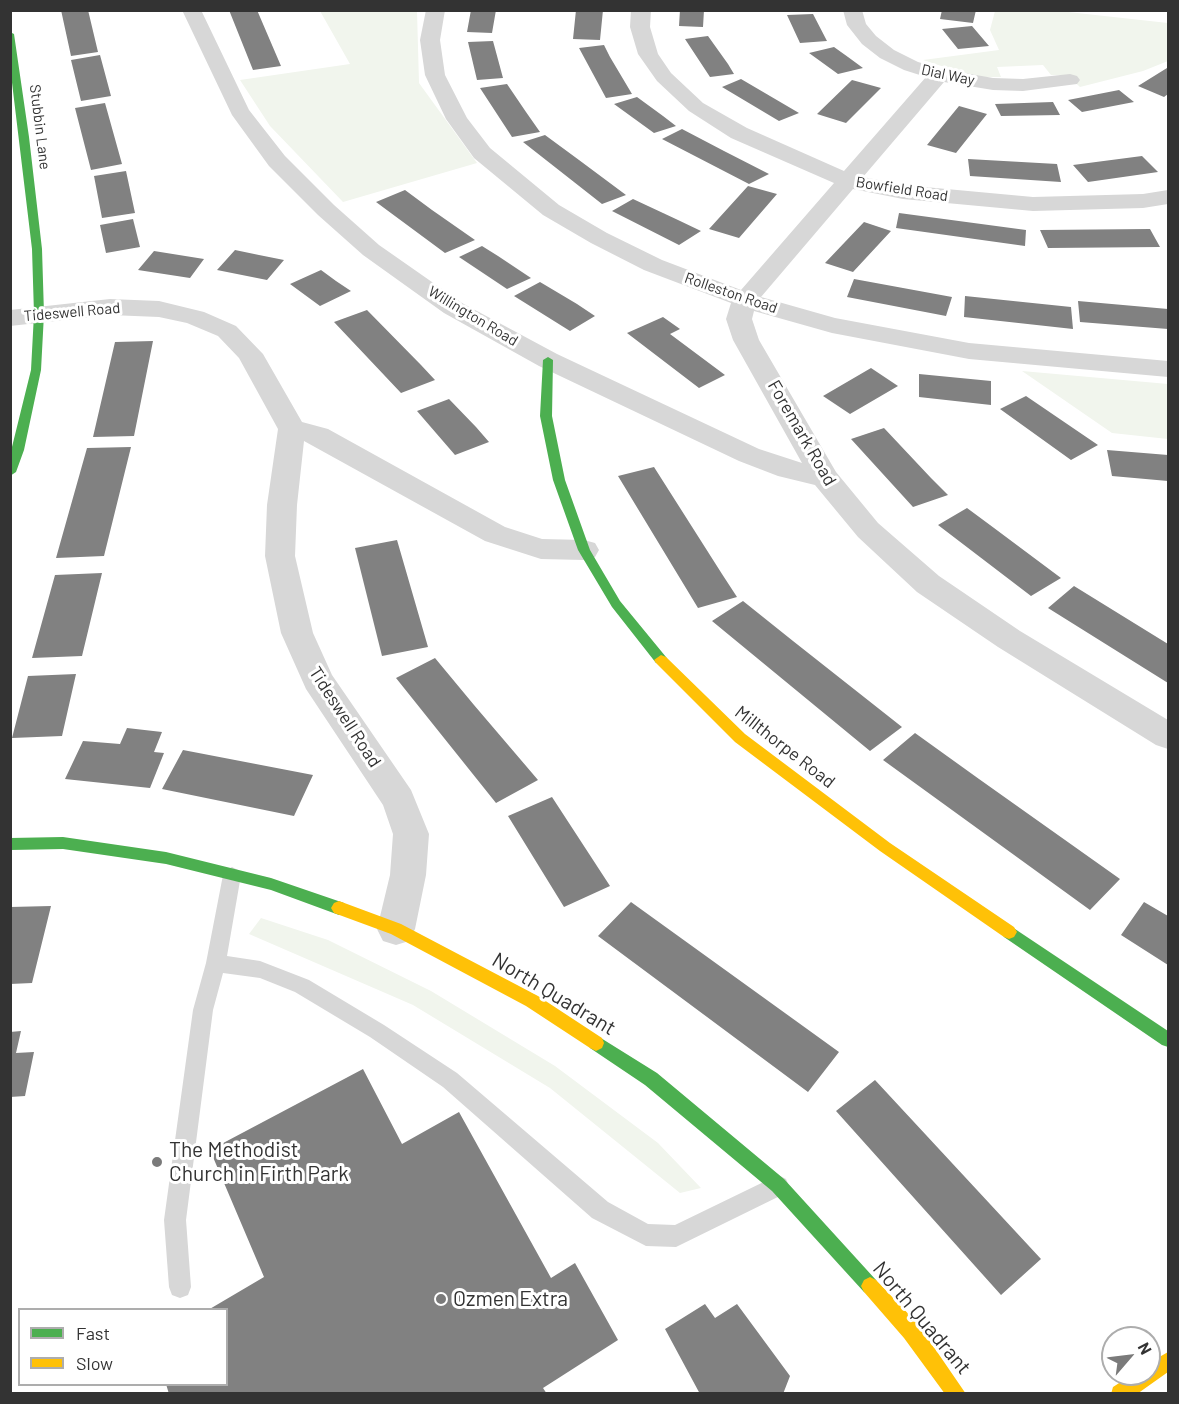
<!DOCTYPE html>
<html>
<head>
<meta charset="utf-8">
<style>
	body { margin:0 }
	#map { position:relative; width:1179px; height:1404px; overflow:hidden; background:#fff; font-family:Barlow,sans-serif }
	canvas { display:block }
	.frame { position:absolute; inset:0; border:12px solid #333; pointer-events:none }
	.legend { position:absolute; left:18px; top:1308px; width:210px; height:78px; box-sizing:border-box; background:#fff; border:2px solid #adadad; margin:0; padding:8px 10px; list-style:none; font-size:18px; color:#333 }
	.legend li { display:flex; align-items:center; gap:12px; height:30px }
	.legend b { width:30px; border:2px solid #adadad }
	.north { position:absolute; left:1101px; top:1326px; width:60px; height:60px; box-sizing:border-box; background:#fff; border:2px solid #adadad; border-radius:50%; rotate:62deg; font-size:16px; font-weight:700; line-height:24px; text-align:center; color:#333 }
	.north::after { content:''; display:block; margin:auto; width:21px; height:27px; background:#7a7a7a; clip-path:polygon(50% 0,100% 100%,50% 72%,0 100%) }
</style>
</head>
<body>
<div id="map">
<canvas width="1179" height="1404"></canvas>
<div class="frame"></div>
<ul class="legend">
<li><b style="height:8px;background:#4caf50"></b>Fast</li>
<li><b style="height:8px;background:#ffc107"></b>Slow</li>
</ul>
<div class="north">N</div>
</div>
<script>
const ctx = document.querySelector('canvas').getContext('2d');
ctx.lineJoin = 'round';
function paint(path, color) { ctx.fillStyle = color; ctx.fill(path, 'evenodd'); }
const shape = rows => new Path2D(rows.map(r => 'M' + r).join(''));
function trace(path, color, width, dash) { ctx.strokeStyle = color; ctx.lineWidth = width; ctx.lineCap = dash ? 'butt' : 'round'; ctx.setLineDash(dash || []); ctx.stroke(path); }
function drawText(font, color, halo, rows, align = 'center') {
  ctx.font = font + ' Barlow,sans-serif'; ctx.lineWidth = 6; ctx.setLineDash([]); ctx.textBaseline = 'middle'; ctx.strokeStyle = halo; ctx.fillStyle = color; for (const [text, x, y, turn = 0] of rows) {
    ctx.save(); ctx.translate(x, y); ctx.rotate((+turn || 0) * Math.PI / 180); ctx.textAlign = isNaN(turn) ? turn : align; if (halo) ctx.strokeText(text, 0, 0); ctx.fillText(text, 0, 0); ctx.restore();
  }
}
paint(shape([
	[320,11,417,11,419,83,477,163,343,202,270,126,240,80,350,64],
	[995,11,1059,11,1168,23,1168,61,1143,71,1080,87,1067,75,1051,75,1043,65,997,67,1001,77,975,77,923,60,999,50,990,30],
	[1022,371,1168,384,1168,439,1112,433],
	[261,918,328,940,431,991,555,1066,658,1143,701,1188,680,1193,550,1088,413,1005,249,934]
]), '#f1f5ed');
paint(shape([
	[61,10,88,10,98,52,71,56],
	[229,10,257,10,281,66,253,70],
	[471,10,496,10,492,33,467,32],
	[576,10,603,10,600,40,573,39],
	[680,10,704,10,703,27,679,26],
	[942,10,976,10,973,23,940,19],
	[813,14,827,41,800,43,787,15],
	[972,26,989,46,958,49,942,29],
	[708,36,728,64,734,74,710,77,685,39],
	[493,41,503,78,477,80,468,42],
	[604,45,610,57,632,94,606,98,579,48],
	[834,47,848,57,863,68,838,74,809,53],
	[100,55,111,96,81,101,71,60],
	[1167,68,1168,94,1164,97,1138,86],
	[741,79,799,113,779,121,722,87],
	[852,80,881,88,846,123,817,114],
	[507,84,526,112,540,132,512,137,480,88],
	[1119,90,1134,102,1082,112,1068,100],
	[637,97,663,116,676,126,654,133,614,104],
	[1053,102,1060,115,1001,116,995,104],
	[105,103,122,164,91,170,75,108],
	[959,106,987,114,956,153,927,145],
	[682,129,724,151,769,174,749,184,662,139],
	[545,135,579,160,626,195,602,204,523,142],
	[1142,156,1158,172,1088,182,1073,165],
	[968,159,1057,164,1061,182,970,176],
	[126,171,135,213,102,218,94,176],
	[748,186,777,194,739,238,709,229],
	[405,190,432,210,475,240,445,253,376,202],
	[633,199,678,220,701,231,679,245,612,211],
	[899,213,1026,230,1025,246,896,228],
	[133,219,140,247,106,253,100,225],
	[864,222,891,231,853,272,825,263],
	[1150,229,1160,247,1048,248,1040,230],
	[482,246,498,256,531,278,507,289,459,257],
	[235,250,259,255,284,260,267,280,217,270],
	[154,251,204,259,190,278,138,270],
	[321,270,336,281,351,291,320,306,290,284],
	[854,279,952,297,946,316,847,297],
	[540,282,577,304,595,316,570,331,514,296],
	[965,296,1071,307,1073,329,964,317],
	[1078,301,1168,309,1168,329,1080,322],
	[367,310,421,365,435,380,401,393,334,322],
	[663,317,680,329,670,334,725,375,699,388,627,333],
	[153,341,134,436,93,437,115,342],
	[871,368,898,386,850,414,823,396],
	[919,374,991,381,991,405,919,397],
	[1026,396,1073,428,1098,445,1071,460,1000,409],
	[449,399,476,427,489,442,455,455,417,411],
	[884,428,931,478,948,495,913,507,851,439],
	[131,447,104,556,56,558,87,448],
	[1107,450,1168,455,1168,481,1112,476],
	[654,467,722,574,737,597,698,608,618,476],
	[967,508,990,525,1061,578,1031,596,938,525],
	[397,540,428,647,382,656,355,548],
	[102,573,82,656,32,658,55,575],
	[1074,586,1168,644,1168,683,1048,608],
	[743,601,793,641,902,727,870,751,712,621],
	[435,658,474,705,538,780,496,803,396,678],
	[76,674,62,736,12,738,28,676],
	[127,728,162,732,154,752,164,753,150,788,65,779,83,741,120,744],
	[915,733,979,779,1120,879,1090,910,883,760],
	[183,750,313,775,294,816,162,789],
	[552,797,610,886,564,907,508,816],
	[631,902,839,1052,808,1092,598,936],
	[1144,902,1168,916,1168,965,1121,935],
	[51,906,32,983,10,984,10,907],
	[21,1031,16,1053,34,1052,25,1096,10,1097,10,1032],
	[363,1069,402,1144,459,1112,551,1278,575,1263,618,1340,543,1388,547,1394,169,1394,166,1384,226,1384,226,1310,208,1310,264,1277,210,1150],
	[875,1080,1041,1259,1001,1295,836,1111],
	[705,1304,715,1318,737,1304,790,1376,783,1394,700,1394,665,1329]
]), '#818181');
paint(shape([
	[232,867,238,870,241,875,227,956,260,961,309,980,384,1025,457,1073,608,1202,648,1224,675,1225,778,1175,786,1179,789,1186,786,1193,676,1247,646,1246,592,1218,443,1087,370,1037,295,992,260,978,223,973,213,1010,186,1220,191,1287,188,1295,180,1298,172,1295,169,1287,164,1220,193,1010,206,963,223,875,226,870,232,867]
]), '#d7d7d7');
paint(shape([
	[182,10,201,10,249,110,285,156,334,205,379,245,462,303,557,354,759,449,802,463,733,340,726,319,731,303,644,270,591,243,543,215,474,158,446,119,425,75,420,40,426,10,445,10,440,40,445,75,467,118,490,148,559,205,607,233,662,260,741,290,834,183,731,138,689,111,657,81,638,54,630,27,631,10,651,10,650,27,658,54,671,73,703,103,747,128,844,171,926,77,904,70,880,58,862,44,847,25,843,10,862,10,866,24,876,36,894,50,918,62,942,69,993,78,1023,79,1070,74,1077,76,1080,80,1077,84,1023,91,993,90,944,82,863,177,903,185,1033,197,1143,194,1168,190,1168,204,1143,208,1033,211,903,199,853,189,761,297,835,318,969,343,1168,361,1168,377,969,359,832,333,754,311,752,319,759,340,836,472,878,523,939,576,1020,631,1168,720,1168,749,1156,745,998,647,917,592,858,537,815,485,778,476,739,461,539,366,444,313,363,255,318,215,269,166,232,115,182,10],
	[110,299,159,301,204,312,236,326,263,354,302,422,328,429,505,527,542,539,584,540,595,543,599,550,595,557,584,560,541,559,485,541,304,441,297,505,295,556,313,633,332,675,411,790,429,834,426,875,415,929,409,941,396,945,383,941,377,929,390,875,393,834,383,805,306,689,281,633,265,556,267,505,278,429,239,358,218,336,187,323,159,317,110,315,10,326,10,310,110,299]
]), '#d7d7d7');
paint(shape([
	[10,32,14,34,29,137,42,249,44,314,41,370,24,450,16,472,10,476,10,455,31,370,34,314,32,249,10,66,10,32],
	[548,357,553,360,552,416,565,480,590,550,620,601,666,657,668,660,666,663,656,663,612,607,578,550,553,480,540,416,543,360,548,357],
	[63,837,166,852,271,878,344,903,347,908,344,913,339,915,271,890,166,864,63,849,10,850,10,838,63,837],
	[1009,925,1168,1031,1168,1047,1162,1045,1004,937,1001,932,1004,927,1009,925],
	[596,1035,657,1073,784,1179,876,1280,879,1286,876,1292,870,1295,864,1292,772,1191,645,1085,590,1048,588,1043,590,1038,596,1035]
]), '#4caf50');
paint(shape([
	[661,655,666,657,745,734,890,843,1014,927,1017,932,1014,937,1009,939,1004,937,880,851,735,742,656,663,654,660,661,655],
	[339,901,401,924,538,996,602,1038,604,1043,602,1048,596,1051,590,1048,526,1006,391,934,334,913,331,908,334,903,339,901],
	[870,1277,876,1280,918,1324,966,1394,945,1394,904,1338,864,1292,861,1286,864,1280,870,1277],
	[1168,1352,1168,1372,1137,1394,1111,1394,1113,1387,1133,1374,1149,1374,1149,1363,1168,1352]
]), '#ffc107');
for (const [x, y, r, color] of [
	[157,1162,6,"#7a7a7a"],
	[441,1299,6,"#7a7a7a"]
]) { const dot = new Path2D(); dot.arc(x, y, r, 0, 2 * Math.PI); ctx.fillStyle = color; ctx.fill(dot); trace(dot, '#fff', 2); }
drawText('15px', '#333', '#fff', [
	["Dial Way",948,75,12],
	["Stubbin Lane",40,127,83],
	["Bowfield Road",902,189,9],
	["Rolleston Road",731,293,19],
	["Tideswell Road",72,312,-5],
	["Willington Road",473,316,31]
]);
drawText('18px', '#333', '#fff', [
	["Foremark Road",802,433,60],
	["Tideswell Road",345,717,57],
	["Millthorpe Road",785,747,38]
]);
drawText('21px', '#333', '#fff', [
	["North Quadrant",554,994,31],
	["North Quadrant",922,1318,50]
]);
drawText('21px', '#333', '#fff', [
	["The Methodist",169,1150],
	["Church in Firth Park",169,1174],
	["Ozmen Extra",453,1299]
], 'left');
</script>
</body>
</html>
